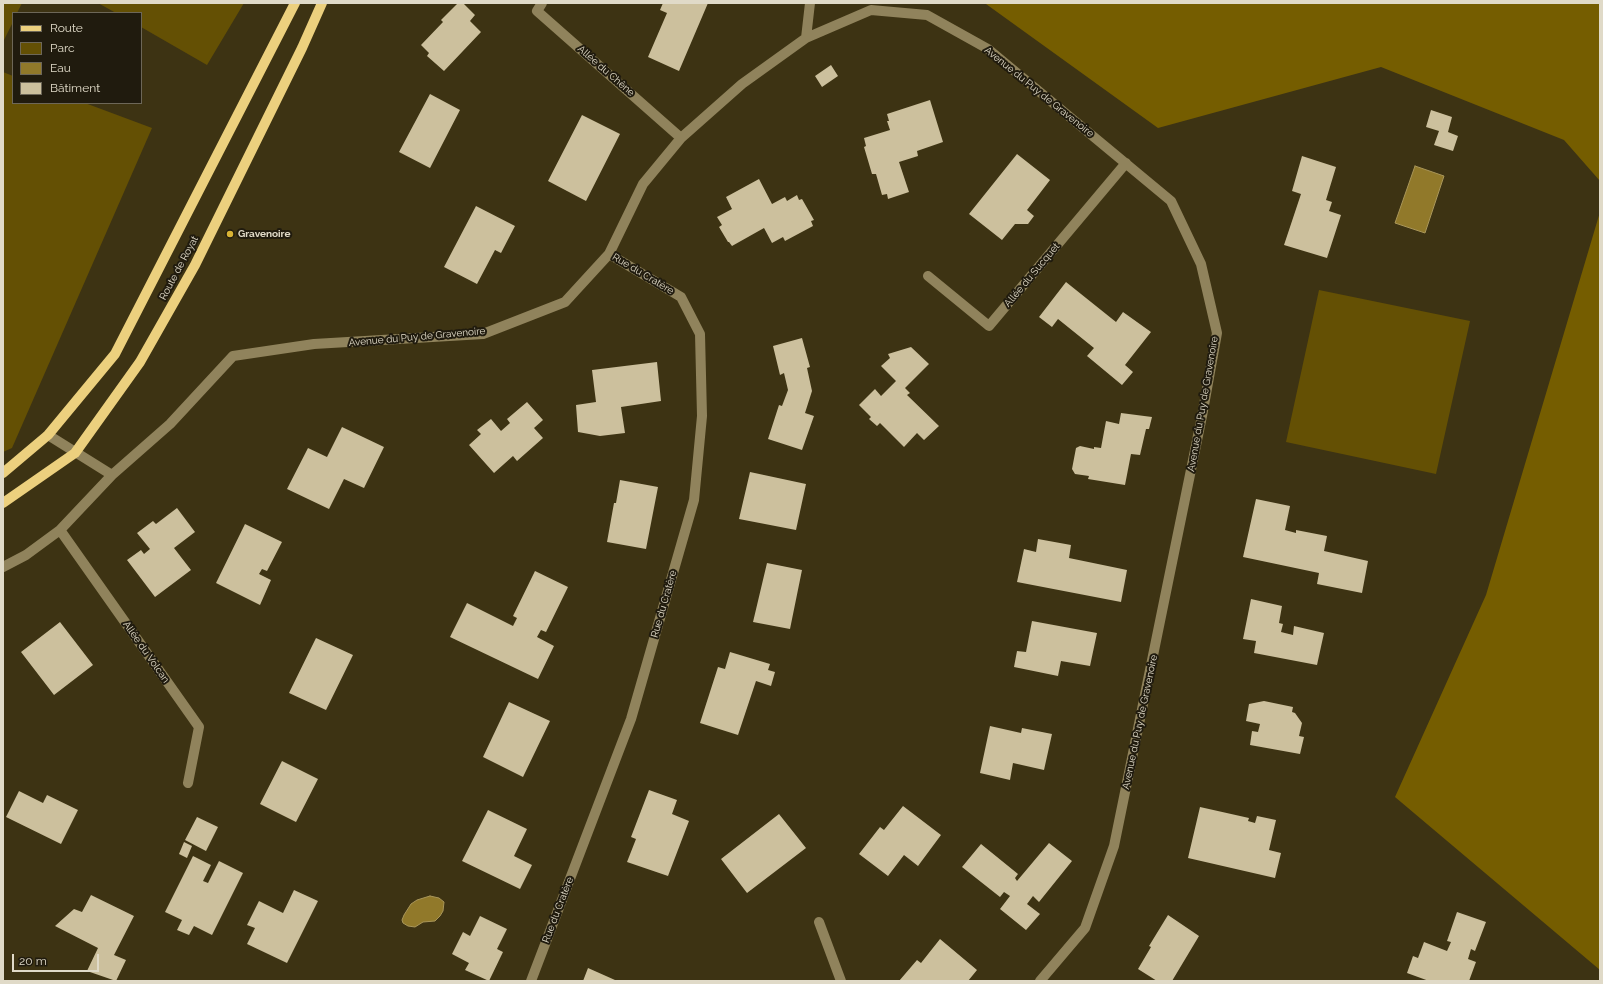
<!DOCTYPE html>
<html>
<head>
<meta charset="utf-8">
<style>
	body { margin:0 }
	#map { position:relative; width:1603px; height:984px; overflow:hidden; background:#3d3313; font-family:Raleway,sans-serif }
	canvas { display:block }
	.frame { position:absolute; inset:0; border:4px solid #e0dac8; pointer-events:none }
	.legend { position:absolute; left:12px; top:12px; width:130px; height:92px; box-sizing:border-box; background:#201b0e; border:1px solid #6d6758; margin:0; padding:5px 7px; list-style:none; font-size:12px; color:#e0dac8 }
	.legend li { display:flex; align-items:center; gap:8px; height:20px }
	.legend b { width:20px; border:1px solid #6d6758 }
	.scale { position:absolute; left:12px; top:954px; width:87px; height:18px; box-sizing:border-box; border:2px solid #e0dac8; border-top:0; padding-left:5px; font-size:12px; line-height:14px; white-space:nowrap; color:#e0dac8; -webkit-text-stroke:3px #201b0e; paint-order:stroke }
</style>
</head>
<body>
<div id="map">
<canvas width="1603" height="984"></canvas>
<div class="frame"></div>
<ul class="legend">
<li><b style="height:5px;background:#ecd07e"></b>Route</li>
<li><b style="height:11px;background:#645004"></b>Parc</li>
<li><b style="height:11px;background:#91792a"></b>Eau</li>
<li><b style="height:11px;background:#ccc09d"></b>Bâtiment</li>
</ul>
<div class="scale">20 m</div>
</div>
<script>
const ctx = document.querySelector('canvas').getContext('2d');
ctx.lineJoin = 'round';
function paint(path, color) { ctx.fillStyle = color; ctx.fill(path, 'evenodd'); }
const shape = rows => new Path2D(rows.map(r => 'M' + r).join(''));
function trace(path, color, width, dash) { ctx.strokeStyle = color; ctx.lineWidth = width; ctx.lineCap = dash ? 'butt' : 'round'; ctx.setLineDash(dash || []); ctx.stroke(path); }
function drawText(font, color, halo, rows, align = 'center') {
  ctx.font = font + ' Raleway,sans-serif'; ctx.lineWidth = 4; ctx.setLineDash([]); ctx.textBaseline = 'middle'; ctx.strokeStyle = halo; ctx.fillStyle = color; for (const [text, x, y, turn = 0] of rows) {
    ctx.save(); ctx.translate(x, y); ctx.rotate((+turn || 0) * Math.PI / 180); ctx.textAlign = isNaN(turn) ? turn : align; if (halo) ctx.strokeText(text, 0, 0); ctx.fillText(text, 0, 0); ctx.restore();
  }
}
paint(shape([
	[3,3,22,3,17,13,13,13,13,22,3,42],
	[98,3,244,3,207,65,141,27,141,13,116,13],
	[3,72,13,76,13,103,85,103,152,128,12,448,3,452],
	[1319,290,1470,321,1436,474,1286,442]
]), '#645004');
paint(shape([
	[986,3,1600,3,1600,181,1564,140,1381,67,1158,128,986,4],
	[1600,212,1600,970,1395,797,1486,595]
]), '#755d00');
const water = shape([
	[1415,166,1444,176,1425,233,1395,223,1415,166],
	[430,896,439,898,444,902,443,911,440,916,435,921,423,922,415,927,408,926,403,923,402,920,404,915,411,904,417,900,430,896]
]);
paint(water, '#91792a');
trace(water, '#a99659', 1);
paint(shape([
	[458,3,463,3,475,15,470,21,481,32,444,71,427,56,429,53,421,45,443,22,441,20],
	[663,3,708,3,679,71,648,57,667,13,660,10],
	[831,65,838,76,822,87,815,76],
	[430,94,460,110,430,168,399,152],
	[930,100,943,142,917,151,918,156,899,162,909,192,888,199,887,194,882,195,876,174,872,174,864,147,866,146,864,138,890,130,887,121,889,121,887,114],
	[1431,110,1452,117,1448,132,1458,136,1453,151,1434,145,1439,131,1426,127],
	[582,115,620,134,586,201,548,181],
	[1017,154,1050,180,1027,210,1034,216,1028,224,1015,224,1002,240,969,214],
	[1302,156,1336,167,1326,200,1332,202,1329,211,1341,215,1327,258,1284,245,1301,194,1292,191],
	[759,179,772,204,785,197,787,201,797,195,799,200,802,199,814,220,811,221,813,226,785,241,783,237,772,243,764,228,732,246,729,242,728,242,719,227,722,225,717,217,732,209,726,197],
	[476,206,515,226,501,253,495,250,477,284,444,267],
	[1066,282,1116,322,1123,312,1151,332,1125,365,1133,372,1122,385,1087,356,1094,348,1058,319,1052,327,1039,317],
	[802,338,810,367,807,368,812,391,805,413,814,416,802,450,768,439,779,405,782,406,788,390,784,373,780,375,773,346],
	[911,347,929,364,905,388,910,393,907,395,939,426,924,440,917,433,904,447,880,423,877,426,869,419,871,417,859,405,875,389,881,396,896,381,881,366,890,358,888,354],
	[657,362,661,401,621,407,625,433,600,436,578,432,576,405,596,402,592,370],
	[527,402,543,420,534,428,543,438,517,461,513,456,494,473,469,445,481,434,477,430,491,419,501,431,510,423,507,419],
	[1121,413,1152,417,1149,429,1146,429,1140,455,1131,454,1125,485,1088,479,1089,476,1075,474,1072,469,1076,448,1080,446,1094,449,1094,447,1101,448,1106,421,1119,424],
	[342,427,384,447,364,488,344,479,329,509,287,489,308,448,327,457],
	[750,472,806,484,796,530,739,519],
	[620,480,658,487,646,549,607,542,614,503,616,503],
	[1256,499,1290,506,1285,530,1296,533,1296,530,1327,536,1324,551,1368,561,1362,593,1317,584,1319,573,1243,557],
	[177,508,195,532,174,548,191,570,155,597,127,560,141,550,144,554,150,549,137,533,153,521,156,524],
	[245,524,282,542,267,571,262,569,259,574,271,580,260,605,216,583],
	[1038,539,1071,545,1069,558,1127,570,1121,602,1017,582,1024,549,1036,552],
	[767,563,802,570,790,629,753,622],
	[535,571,568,587,546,632,541,630,537,637,554,646,538,679,450,637,467,603,513,626,517,618,513,616],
	[1251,599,1282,606,1279,623,1283,624,1281,632,1293,635,1294,626,1324,633,1317,665,1254,653,1256,641,1243,639],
	[1032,621,1097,633,1090,666,1061,661,1058,676,1014,667,1017,651,1026,652],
	[60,622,93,665,54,695,21,652],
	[316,638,353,655,326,710,289,693],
	[730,652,770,664,768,670,775,672,771,686,756,681,738,735,700,723,718,667,725,669],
	[1264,701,1293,707,1292,712,1295,713,1302,723,1299,736,1304,737,1300,754,1250,745,1252,731,1258,732,1260,724,1246,721,1249,704],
	[509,702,550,721,523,777,483,757],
	[990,726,1021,733,1022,728,1052,734,1044,770,1013,763,1010,780,980,773],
	[282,761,318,779,296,822,260,804],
	[649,790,677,800,672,814,689,821,668,876,627,862,636,839,631,837],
	[19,791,43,803,47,795,78,810,61,844,6,817],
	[903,806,941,835,918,866,904,855,888,876,859,854,880,827,884,830],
	[1200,807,1249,818,1248,821,1255,823,1257,816,1276,820,1269,850,1281,853,1275,878,1188,858],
	[488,810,527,829,514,856,532,865,520,889,462,861],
	[779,814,806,848,747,893,721,859],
	[197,817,218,827,206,851,185,840],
	[184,842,192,846,187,858,179,854],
	[1049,843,1072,861,1039,902,1033,896,1027,904,1040,914,1026,930,1000,909,1010,896,1004,892,1000,897,962,867,981,844,1018,874,1015,878,1017,881],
	[193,856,211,865,203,881,208,883,219,861,243,873,212,935,194,926,189,935,177,930,182,920,165,912],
	[294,890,318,901,287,963,247,944,255,928,247,925,259,901,283,913],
	[91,895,134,916,114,955,126,960,116,981,87,971,98,948,55,926,74,909,82,912],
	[1457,912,1486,922,1475,951,1471,949,1468,959,1476,962,1469,981,1450,980,1450,981,1429,981,1407,973,1413,956,1418,958,1424,942,1447,951,1451,942,1447,941],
	[1168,915,1199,936,1172,981,1157,981,1138,969,1151,947,1149,946],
	[480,916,507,929,497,949,503,952,489,981,465,970,469,963,452,954,463,932,470,936],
	[940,939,977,970,968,981,899,981,917,960,921,963],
	[588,968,615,980,614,981,583,981]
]), '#ccc09d');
trace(shape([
	[542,3,537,11,681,138],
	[806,38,810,3],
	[928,276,989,326,1126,163],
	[48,435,112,475,170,424,233,356,314,344,483,334,565,302,609,254,643,184,681,138,742,84,806,38,871,10,927,15,988,49,1171,201,1201,264,1217,333,1202,416,1114,846,1085,928,1040,981],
	[60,530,199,727,188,783],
	[3,567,26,555,60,530,112,475],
	[819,922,841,981],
	[531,981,631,719,694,500,702,416,700,334,681,297,609,254]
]), '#90835c', 10);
trace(shape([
	[3,473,48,435,115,354,295,3],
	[3,503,75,453,140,362,195,265,302,48,322,3]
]), '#ecd07e', 10);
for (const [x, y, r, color] of [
	[230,234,4,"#d9b334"]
]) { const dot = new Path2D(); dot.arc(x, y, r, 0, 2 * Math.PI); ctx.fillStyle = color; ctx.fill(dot); trace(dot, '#201b0e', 1.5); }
drawText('10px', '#e0dac8', '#201b0e', [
	["Allée du Chêne",606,71,41],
	["Avenue du Puy de Gravenoire",1039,92,39],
	["Route de Royat",179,268,-62],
	["Rue du Cratère",643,274,31],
	["Allée du Sucquet",1032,275,-50],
	["Avenue du Puy de Gravenoire",417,337,-5],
	["Avenue du Puy de Gravenoire",1203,404,-80],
	["Rue du Cratère",664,604,-74],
	["Allée du Volcan",146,652,55],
	["Avenue du Puy de Gravenoire",1140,722,-78],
	["Rue du Cratère",558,910,-69]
]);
drawText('bold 10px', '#e0dac8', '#201b0e', [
	["Gravenoire",238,234]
], 'left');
</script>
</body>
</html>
